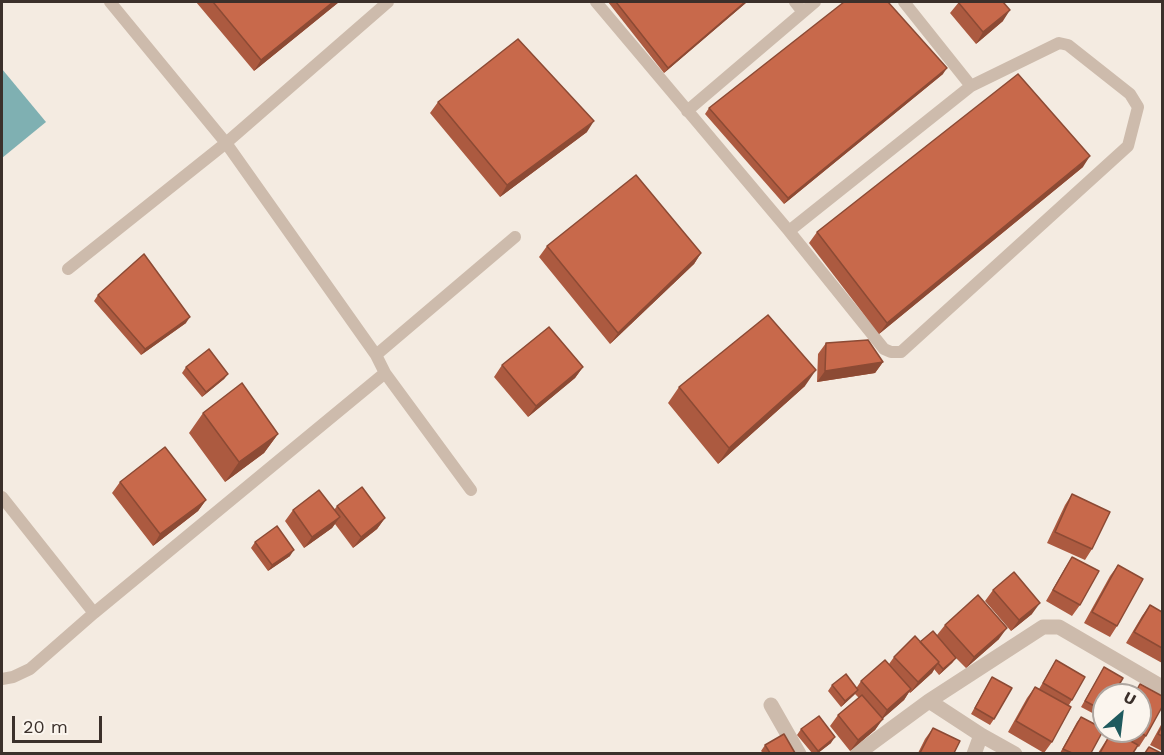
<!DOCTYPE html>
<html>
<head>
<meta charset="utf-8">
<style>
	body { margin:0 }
	#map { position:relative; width:1164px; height:755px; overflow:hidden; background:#f4ebe1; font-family:"Work Sans",sans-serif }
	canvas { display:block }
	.frame { position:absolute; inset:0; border:3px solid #3b302b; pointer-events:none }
	.north { position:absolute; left:1092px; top:683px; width:60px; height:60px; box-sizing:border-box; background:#fbf5ee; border:2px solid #aea6a0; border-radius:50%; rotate:28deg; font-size:16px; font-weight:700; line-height:24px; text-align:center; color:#3b302b }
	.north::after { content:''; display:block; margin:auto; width:21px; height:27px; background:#1f5a5e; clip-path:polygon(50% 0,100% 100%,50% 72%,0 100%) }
	.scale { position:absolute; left:12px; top:716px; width:90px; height:27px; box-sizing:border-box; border:3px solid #3b302b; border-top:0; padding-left:8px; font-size:18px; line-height:21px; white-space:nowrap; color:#3b302b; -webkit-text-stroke:4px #fbf5ee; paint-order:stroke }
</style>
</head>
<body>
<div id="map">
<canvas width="1164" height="755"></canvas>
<div class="frame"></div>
<div class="north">U</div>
<div class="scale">20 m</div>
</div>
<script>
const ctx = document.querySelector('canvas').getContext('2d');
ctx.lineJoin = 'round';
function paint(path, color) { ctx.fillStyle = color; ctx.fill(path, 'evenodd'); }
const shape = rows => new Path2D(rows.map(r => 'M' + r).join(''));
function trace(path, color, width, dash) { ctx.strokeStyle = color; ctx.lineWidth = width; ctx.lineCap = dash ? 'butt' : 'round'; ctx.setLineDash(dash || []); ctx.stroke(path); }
paint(shape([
	[2,69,46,122,2,158]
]), '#7fb0b2');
trace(shape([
	[110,2,226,143,388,2],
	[596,2,789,231,884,349,891,352,901,352,1128,146,1138,107,1130,94,1068,45,1059,43,971,86],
	[795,2,803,12],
	[687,111,815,2],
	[789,231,971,86,904,2],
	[68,269,226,143,376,355,385,373,471,490],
	[376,355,515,237],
	[2,497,94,613],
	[2,679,13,677,30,669,94,613,385,373]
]), '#cdbbac', 12);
trace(shape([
	[929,701,981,735,1015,754],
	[771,705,799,754],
	[857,754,929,701,1043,627,1059,627,1162,687],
	[974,754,981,735]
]), '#cdbbac', 15);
paint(shape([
	[196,2,339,2,254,71],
	[608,2,747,2,664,73],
	[959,2,1003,21,976,44,950,13],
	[943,74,784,204,705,114,709,108],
	[438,102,587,132,500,197,430,113],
	[1083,167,879,334,809,243,817,232],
	[547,246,701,253,694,264,610,344,539,257],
	[98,295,186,323,141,355,94,301],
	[826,343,883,362,875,373,817,382,818,354],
	[502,365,583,367,575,378,528,417,494,377],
	[186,367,228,374,224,379,202,397,182,373],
	[805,386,718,464,668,403,679,387],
	[203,413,278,434,264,453,225,482,189,433],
	[120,482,206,500,198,511,153,546,112,493],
	[1072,494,1092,549,1085,560,1047,543,1065,505],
	[337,506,385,518,377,529,353,548,335,524,332,528,304,548,285,521,293,510,334,510],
	[255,542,290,556,268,571,251,548],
	[1072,557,1080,605,1072,616,1046,601,1065,568],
	[1118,565,1117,626,1110,637,1084,623,1110,576],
	[993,590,1032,614,1011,631,985,601],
	[1150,605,1162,612,1162,663,1126,643,1142,616],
	[945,625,999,639,966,668,956,658,952,663,939,675,934,669,932,673,910,693,909,692,904,700,882,719,875,730,850,751,830,726,838,715,859,698,855,694,841,707,828,691,832,685,857,687,861,681,889,664,894,657,920,642,937,635],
	[1056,660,1072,700,1069,705,1052,742,1044,753,1008,732,1027,698,1035,687,1039,689],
	[1104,667,1104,711,1100,717,1081,707],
	[992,677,994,719,990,725,971,714],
	[1140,684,1146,736,1139,747,1137,746,1133,753,1098,753,1112,731,1140,731,1140,695,1133,695],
	[1081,717,1091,753,1060,753,1077,722],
	[1162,723,1162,751,1150,745],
	[933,728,954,753,918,753,925,739],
	[801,729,831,743,818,753,812,753,797,735],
	[765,745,795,753,763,753,761,751]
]), '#ac5a40');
paint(shape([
	[333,2,339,2,254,71,261,60],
	[745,2,747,2,664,73,668,68],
	[1010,10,1003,21,976,44,983,32],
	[947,68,943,74,784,204,788,198],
	[594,121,587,132,500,197,507,185],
	[1090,156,1083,167,879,334,887,323],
	[701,253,694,264,610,344,618,333],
	[190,317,186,323,141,355,145,349],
	[883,362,875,373,817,382,825,371],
	[583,367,575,378,528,417,536,406],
	[816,370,805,386,718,464,729,448],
	[228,374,224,379,202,397,206,392],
	[278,434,264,453,225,482,239,462],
	[206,500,198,511,153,546,160,534],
	[340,517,332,528,304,548,312,537],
	[385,518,377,529,353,548,361,537],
	[294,550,290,556,268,571,272,565],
	[1040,603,1032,614,1011,631,1019,620],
	[1007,628,999,639,966,668,974,657],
	[956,658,952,663,939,675,943,669],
	[939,662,932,673,910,693,918,682],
	[911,689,904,700,880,721,887,710],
	[858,690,854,695,841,707,845,701],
	[883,719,875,730,850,751,858,740],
	[835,737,831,743,818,753,816,753,818,751]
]), '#8c4a34');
const building = shape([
	[213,2,333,2,261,60,213,2],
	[616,2,745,2,668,68,616,2],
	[844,2,888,2,947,68,788,198,709,108,844,2],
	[958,2,1003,2,1010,10,983,32,958,2],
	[518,39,594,121,507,185,438,102,518,39],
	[1018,74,1090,156,887,323,817,232,1018,74],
	[636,175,701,253,618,333,547,246,636,175],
	[144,254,190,317,145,349,98,295,144,254],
	[768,315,816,370,729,448,679,387,768,315],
	[549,327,583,367,536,406,502,365,549,327],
	[868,340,883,362,825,371,826,343,868,340],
	[209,349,228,374,206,392,186,367,209,349],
	[242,383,278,434,239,462,203,413,242,383],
	[165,447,206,500,160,534,120,482,165,447],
	[362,487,385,518,361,537,337,506,362,487],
	[319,490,340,517,312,537,293,510,319,490],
	[1072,494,1110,512,1092,549,1055,532,1072,494],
	[277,526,294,550,272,565,255,542,277,526],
	[1072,557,1099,571,1080,605,1053,590,1072,557],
	[1118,565,1143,579,1117,626,1092,612,1118,565],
	[1014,572,1040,603,1019,620,993,590,1014,572],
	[978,595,1007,628,974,657,945,625,978,595],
	[1150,605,1162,612,1162,648,1134,632,1150,605],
	[933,631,956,658,943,669,938,663,939,662,920,642,933,631],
	[915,636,939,662,918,682,894,657,915,636],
	[885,660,911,689,887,710,861,681,885,660],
	[1056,660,1085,677,1072,700,1043,683,1056,660],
	[1104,667,1123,678,1113,695,1104,695,1104,711,1085,701,1104,667],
	[846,674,858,690,845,701,832,685,846,674],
	[992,677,1012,688,994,719,975,708,992,677],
	[1140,684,1162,696,1162,707,1146,736,1138,731,1140,731,1140,695,1134,695,1140,684],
	[1035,687,1071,707,1052,742,1016,721,1035,687],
	[862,695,883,719,858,740,838,715,862,695],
	[819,716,835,737,818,751,801,729,819,716],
	[1081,717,1104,729,1091,753,1072,753,1063,749,1081,717],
	[1162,726,1162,736,1158,734,1162,726],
	[933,728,960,741,954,753,920,753,933,728],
	[1112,731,1138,745,1133,753,1100,753,1112,731],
	[784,734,795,753,770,753,765,745,784,734],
	[1149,747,1161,753,1145,753,1149,747]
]);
paint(building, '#c8694b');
trace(building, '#8c4a34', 1.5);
</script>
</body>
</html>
